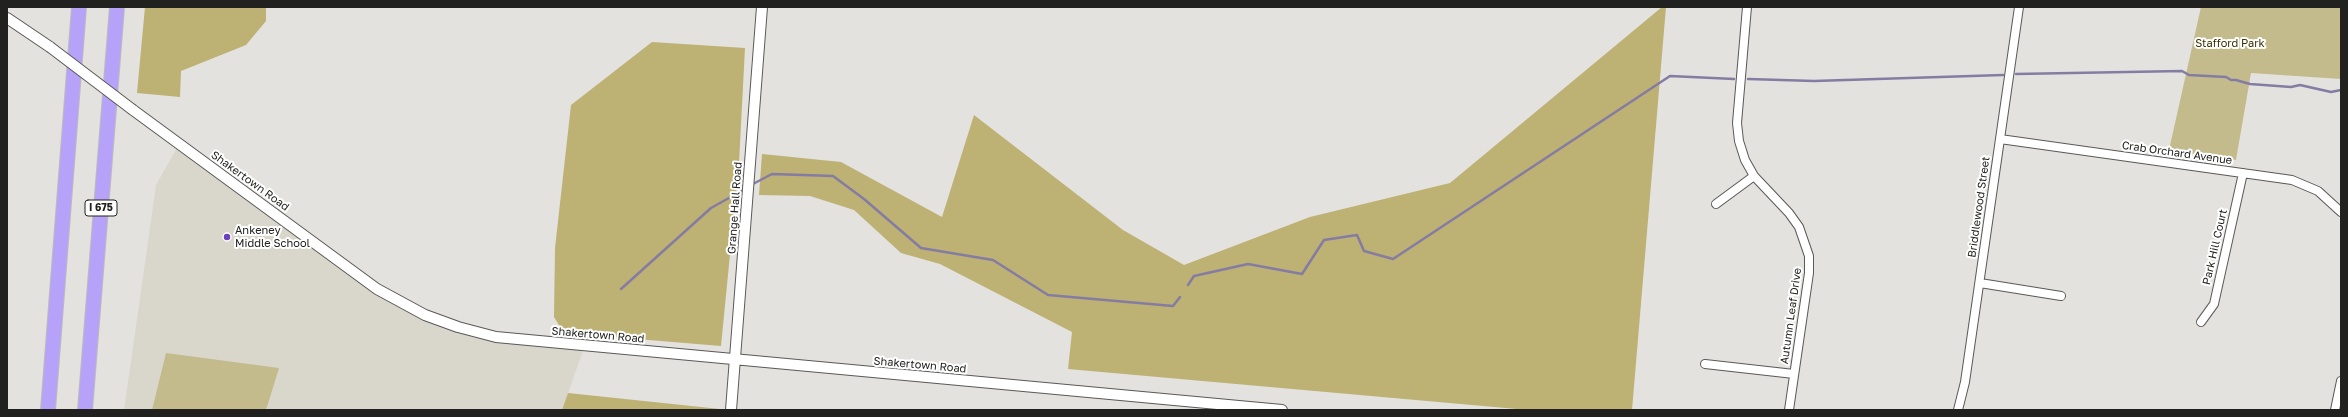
<!DOCTYPE html>
<html>
<head>
<meta charset="utf-8">
<style>
	body { margin:0 }
	#map { position:relative; width:2348px; height:417px; overflow:hidden; background:#e3e2df; font-family:"Golos Text",sans-serif }
	canvas { display:block }
	.frame { position:absolute; inset:0; border:8px solid #21211f; pointer-events:none }
</style>
</head>
<body>
<div id="map">
<canvas width="2348" height="417"></canvas>
<div class="frame"></div>
</div>
<script>
const ctx = document.querySelector('canvas').getContext('2d');
ctx.lineJoin = 'round';
function paint(path, color) { ctx.fillStyle = color; ctx.fill(path, 'evenodd'); }
const shape = rows => new Path2D(rows.map(r => 'M' + r).join(''));
function trace(path, color, width, dash) { ctx.strokeStyle = color; ctx.lineWidth = width; ctx.lineCap = dash ? 'butt' : 'round'; ctx.setLineDash(dash || []); ctx.stroke(path); }
function drawText(font, color, halo, rows, align = 'center') {
  ctx.font = font + ' "Golos Text",sans-serif'; ctx.lineWidth = 4; ctx.setLineDash([]); ctx.textBaseline = 'middle'; ctx.strokeStyle = halo; ctx.fillStyle = color; for (const [text, x, y, turn = 0] of rows) {
    ctx.save(); ctx.translate(x, y); ctx.rotate((+turn || 0) * Math.PI / 180); ctx.textAlign = isNaN(turn) ? turn : align; if (halo) ctx.strokeText(text, 0, 0); ctx.fillText(text, 0, 0); ctx.restore();
  }
}
paint(shape([
	[179,144,377,289,458,327,585,345,562,410,124,410,156,185]
]), '#d9d7cc');
paint(shape([
	[2201,7,2341,7,2341,79,2251,73,2236,160,2169,150],
	[166,353,279,368,267,407,265,410,152,410]
]), '#c4bb8d');
paint(shape([
	[145,7,266,7,266,21,246,45,181,71,180,97,137,93],
	[1662,7,1666,7,1632,410,1528,410,1068,369,1072,332,940,264,901,253,854,210,810,196,759,195,762,154,841,162,942,217,974,115,1123,230,1184,265,1310,217,1450,183],
	[652,42,745,48,739,163,721,346,564,333,554,317,555,248,571,105],
	[568,393,720,409,720,410,562,410]
]), '#bdb174');
trace(shape([
	[2016,74,2182,71,2189,75,2226,77,2231,80,2236,80,2250,84,2291,87,2300,85,2331,92,2341,90],
	[1748,79,1814,81,2003,75],
	[751,185,772,174,833,176,864,199,921,248,993,260,1048,295,1173,306,1180,297],
	[1188,285,1194,276,1248,264,1302,274,1324,240,1357,235,1364,251,1393,259,1670,76,1734,79],
	[621,289,711,208,745,189]
]), '#857ca3', 2.5);
const minor = shape([
	[1747,7,1737,123,1739,141,1745,160,1754,176,1789,213,1799,227,1809,256,1809,273,1789,410],
	[2000,139,2292,180,2318,191,2341,212],
	[1716,204,1754,176],
	[1980,283,2061,296],
	[2201,322,2214,304,2243,173],
	[1705,364,1794,374],
	[1958,410,1965,382,2019,7],
	[2335,410,2341,381]
]);
const tertiary = shape([
	[7,18,50,47],
	[133,110,377,289,425,315,458,327,496,337,1282,410],
	[731,410,762,7]
]);
const motorway = shape([
	[48,410,79,7],
	[85,410,117,7]
]);
trace(minor, '#5a5957', 10);
trace(tertiary, '#5a5957', 12);
trace(motorway, '#bcbcbc', 16);
trace(minor, '#fff', 8);
trace(tertiary, '#fff', 10);
trace(motorway, '#b7a2f9', 14);
const tertiaryBridge = shape([
	[50,47,133,110]
]);
trace(tertiaryBridge, '#5a5957', 12, []);
trace(tertiaryBridge, '#fff', 10);
for (const [x, y, r, color] of [
	[227,237,4,"#6b42bb"]
]) { const dot = new Path2D(); dot.arc(x, y, r, 0, 2 * Math.PI); ctx.fillStyle = color; ctx.fill(dot); trace(dot, '#fff', 1.5); }
for (const [x, y, w] of [
	[101,208,32]
]) { const box = new Path2D(); box.roundRect(x - w / 2, y - 8, w, 16, 3); ctx.fillStyle = '#fff'; ctx.fill(box); trace(box, '#21211f', 1); }
drawText('bold 10px', '#21211f', null, [
	["I 675",101,208]
]);
drawText('11px', '#3b3200', '#fff', [
	["Stafford Park",2230,44]
]);
drawText('11px', '#21211f', '#fff', [
	["Crab Orchard Avenue",2177,153,8],
	["Shakertown Road",250,181,36],
	["Briddlewood Street",1979,207,-82],
	["Grange Hall Road",735,208,-86],
	["Park Hill Court",2215,247,-77],
	["Autumn Leaf Drive",1791,316,-82],
	["Shakertown Road",598,335,5],
	["Shakertown Road",920,365,5]
]);
drawText('11px', '#21211f', '#fff', [
	["Ankeney",235,231],
	["Middle School",235,244]
], 'left');
</script>
</body>
</html>
